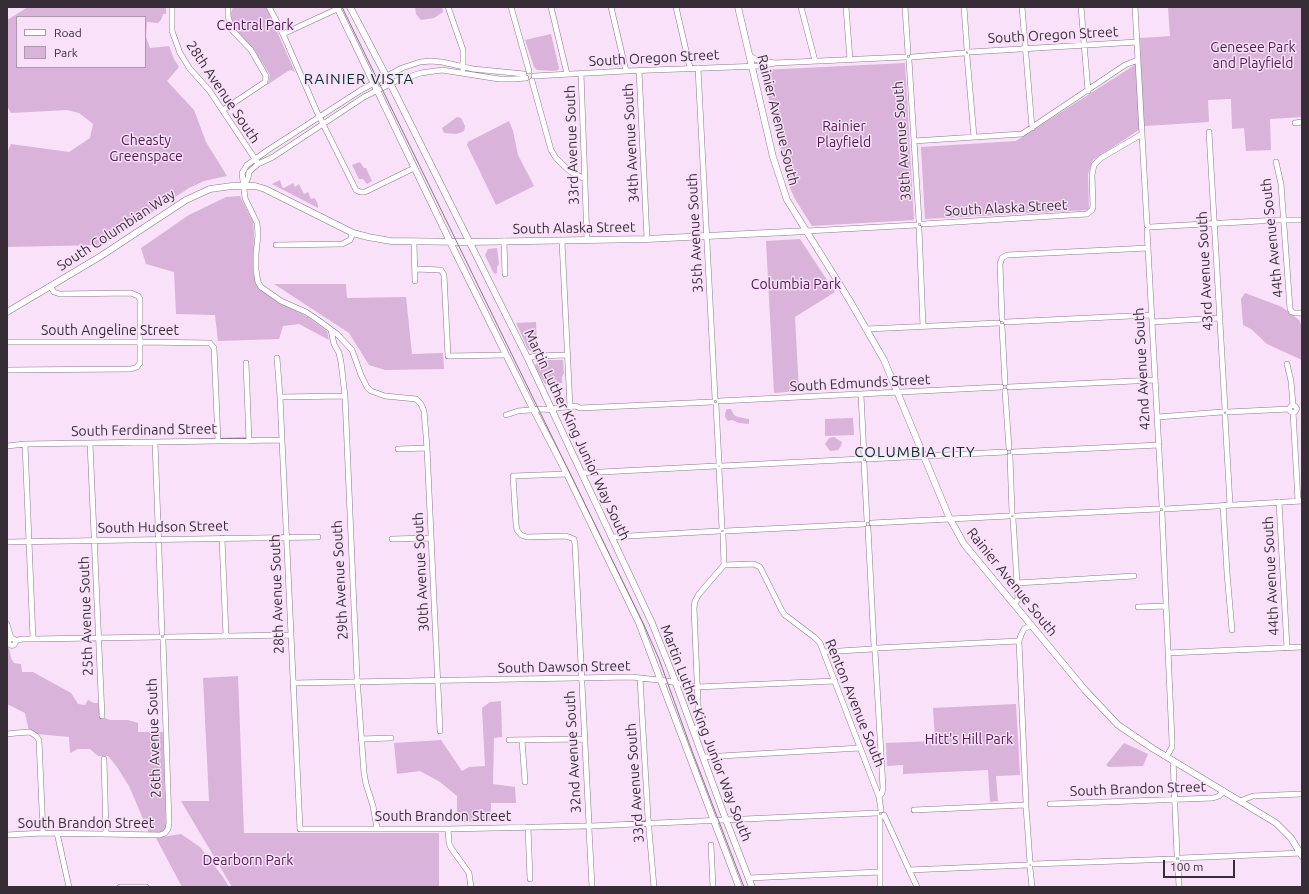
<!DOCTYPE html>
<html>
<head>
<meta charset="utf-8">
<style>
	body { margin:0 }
	#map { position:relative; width:1309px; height:894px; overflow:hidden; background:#f9e1fa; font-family:Ubuntu,sans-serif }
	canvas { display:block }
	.frame { position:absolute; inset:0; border:8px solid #372d37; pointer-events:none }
	.legend { position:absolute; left:16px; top:16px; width:130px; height:52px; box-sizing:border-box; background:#f9e1fa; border:1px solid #ab99ac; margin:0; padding:5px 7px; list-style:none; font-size:12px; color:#372d37 }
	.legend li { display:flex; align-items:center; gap:8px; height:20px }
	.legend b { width:20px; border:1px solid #ab99ac }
	.scale { position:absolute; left:1163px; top:860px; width:72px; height:18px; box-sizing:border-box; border:2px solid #372d37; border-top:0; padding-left:5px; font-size:12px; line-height:14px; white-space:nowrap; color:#372d37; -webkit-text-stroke:3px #f9e1fa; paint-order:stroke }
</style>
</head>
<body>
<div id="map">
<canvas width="1309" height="894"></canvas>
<div class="frame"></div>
<ul class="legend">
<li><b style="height:5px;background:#fff"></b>Road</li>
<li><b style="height:11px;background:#d9b3d9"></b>Park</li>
</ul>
<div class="scale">100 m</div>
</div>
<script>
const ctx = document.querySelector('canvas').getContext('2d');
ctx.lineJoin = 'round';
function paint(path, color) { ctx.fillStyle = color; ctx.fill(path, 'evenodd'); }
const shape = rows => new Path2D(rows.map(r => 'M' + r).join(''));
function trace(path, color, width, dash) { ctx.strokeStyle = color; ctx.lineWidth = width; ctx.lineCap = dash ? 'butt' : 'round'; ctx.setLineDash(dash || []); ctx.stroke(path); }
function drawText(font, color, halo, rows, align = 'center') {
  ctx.font = font + ' Ubuntu,sans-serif'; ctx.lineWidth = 3; ctx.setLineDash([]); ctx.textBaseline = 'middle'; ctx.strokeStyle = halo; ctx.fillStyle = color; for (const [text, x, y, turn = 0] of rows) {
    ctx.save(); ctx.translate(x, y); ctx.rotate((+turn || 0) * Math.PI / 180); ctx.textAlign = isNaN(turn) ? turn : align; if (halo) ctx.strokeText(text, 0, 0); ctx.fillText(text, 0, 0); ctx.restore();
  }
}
paint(shape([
	[28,7,166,7,166,14,163,14,161,20,158,23,147,22,146,37,150,48,169,46,174,59,179,67,167,81,194,110,206,142,227,176,204,181,189,188,102,245,7,247,7,153,11,144,69,152,90,138,93,124,79,113,67,110,11,113,7,106,7,20],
	[17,17,145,17,145,67,17,67],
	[233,7,266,7,295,72,291,70,288,71,267,85,269,80,270,75,253,48,241,38,232,25,231,13],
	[415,7,442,7,443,12,434,18,421,20,416,14],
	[1168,7,1302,7,1302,117,1270,119,1271,150,1246,151,1244,128,1232,129,1231,99,1208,100,1209,122,1145,126,1093,160,1088,174,1089,210,925,219,921,147,1016,141,1141,61,1140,38,1170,36],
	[551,34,559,68,558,70,554,71,537,70,534,67,525,40],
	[905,63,914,220,812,226,795,199,790,188,762,70],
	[457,117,461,118,465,126,464,131,457,134,444,133,442,128],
	[509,121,513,131,518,155,534,186,496,205,467,145,468,142],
	[360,162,364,168,366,168,372,181,367,184,363,179,359,179,352,165],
	[280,180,282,187,284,188,293,183,295,187,299,184,304,194,308,192,311,199,315,198,318,205,318,208,272,184],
	[240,196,253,222,254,234,253,273,258,287,270,297,308,317,327,331,329,340,299,324,283,326,279,339,218,341,215,315,176,314,174,272,146,264,141,248,189,215,226,197],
	[800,239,835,292,795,317,799,391,774,393,766,241],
	[497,248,499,264,497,267,497,273,495,274,493,272,485,255,488,249],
	[274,284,346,284,347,298,406,297,412,354,443,353,444,369,385,370,369,365,349,333],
	[1245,293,1282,307,1299,320,1302,327,1302,360,1267,344,1251,329,1243,325,1241,299],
	[536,322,537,350,530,351,528,349,516,323],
	[540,360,563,360,564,373,562,377,562,383,545,384,539,374,535,365],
	[727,409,731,409,734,415,738,417,749,419,749,424,739,423,732,420,728,421,725,417,725,413],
	[853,418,854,435,825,436,825,419],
	[834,437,842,442,841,446,838,450,830,451,825,444,829,438],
	[9,648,11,658,14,663,21,664,22,672,33,672,71,693,78,704,85,705,88,700,94,703,98,703,100,716,110,720,128,720,138,723,138,732,163,732,166,829,163,832,160,834,149,833,129,786,117,767,108,756,98,756,90,749,78,749,70,753,69,737,37,734,29,731,25,713,7,704,7,649],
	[238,676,244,833,439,833,439,887,232,887,181,801,209,801,203,678],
	[501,701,502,737,494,738,493,784,515,787,516,803,491,803,491,821,457,822,457,796,440,782,420,771,397,774,394,743,441,740,462,771,469,767,485,766,482,708,490,702],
	[1016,704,1020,775,996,776,998,801,990,802,988,770,903,774,903,765,887,766,886,743,935,741,933,708],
	[1124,743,1148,754,1143,766,1109,767,1106,765],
	[181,834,200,847,223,877,229,887,182,887,156,838]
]), '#d9b3d9');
const minor = shape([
	[172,7,172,31,180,53,190,69,209,90,257,162],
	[269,7,283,34,317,112,356,190,360,192,365,192,414,168],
	[448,7,463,50,463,69],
	[511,7,529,71],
	[551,7,567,74],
	[611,7,626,71],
	[676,7,690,68],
	[801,7,815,61],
	[846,7,850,60],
	[905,7,908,53],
	[964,7,967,49],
	[1022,7,1032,128],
	[1081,7,1088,91],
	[1135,7,1147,225],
	[283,34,337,9],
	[970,52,1137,42],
	[750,56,757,60,775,63,905,57],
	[967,56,974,137],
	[912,57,964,53],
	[909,60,919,221],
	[698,68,715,398],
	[639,70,647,239],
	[581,73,587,240],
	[534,76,626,71,760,66,775,63],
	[532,81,551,150,556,158,564,166,571,172,585,179],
	[223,110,265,82,266,76,251,50,232,30,228,16,228,9],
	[1295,123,1302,122],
	[1209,132,1225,409],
	[914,141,1022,134,1125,65,1138,60],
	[1276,162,1281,184,1290,309,1292,312,1295,313,1302,313],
	[244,186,248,178,249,172,258,164,273,157,364,97,396,81,421,73,442,70,499,79,514,79,526,78],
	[923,224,1087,214,1092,210,1093,207,1092,175,1094,165,1101,158,1142,134],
	[1150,227,1278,220,1302,220],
	[919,228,923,326],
	[1147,230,1162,506],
	[807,231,916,225],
	[504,241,505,274],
	[562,241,570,407],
	[414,242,415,281],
	[276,245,342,244,350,240,353,233],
	[415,269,441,270,444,275,448,356,506,355],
	[1002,319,1000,264,1002,258,1007,255,1148,248],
	[1006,322,1151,315],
	[1152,322,1220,318],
	[1002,326,1005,383],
	[867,329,998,323],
	[331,330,334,344,339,353,341,362,345,396,357,678,364,773,366,784,373,806,377,828],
	[7,342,140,342,210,343,214,348,218,441],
	[277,358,280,397,300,829,448,829,586,826],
	[528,359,534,356,568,355],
	[246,363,249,441],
	[1287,364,1291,381,1293,405],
	[7,370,131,369,137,367,140,363,140,299,138,296,131,293,60,294,54,292,50,286],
	[1009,387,1155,380],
	[1005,391,1009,448],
	[861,395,864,456],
	[280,397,345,396],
	[719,401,1001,387],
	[716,405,719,463],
	'1289.5 409a3.5 3.5 0 1 1 7 0a3.5 3.5 0 1 1-7 0Z',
	[552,410,556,408,576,406,580,408,712,402],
	[1228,412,1289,409],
	[1293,412,1298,501],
	[506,415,518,411,543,409,554,410],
	[1225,416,1230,505],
	[1158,417,1222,412],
	[155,442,162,633],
	[90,443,102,716],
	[25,444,33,639],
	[7,446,25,444,282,440],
	[398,449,427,448],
	[1013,452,1159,445],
	[1010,456,1012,513],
	[868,459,1005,452],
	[864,463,867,520],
	[722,466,861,459],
	[719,469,722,528],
	[582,473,716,466],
	[567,474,513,476,516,524,517,530,521,535,527,537,566,536,574,539,575,544,589,824],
	[1279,502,1287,648],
	[1223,505,1227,573,1232,630],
	[1165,509,1302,501],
	[1162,513,1172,741,1172,747,1167,756],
	[1016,516,1158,509],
	[1013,519,1018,599,1014,605],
	[872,523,1009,516],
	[868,528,874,646],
	[726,531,864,524],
	[611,537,719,531],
	[222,538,226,636],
	[392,539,431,538],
	[7,542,318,537],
	[724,565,754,564,760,567,782,611,785,615,814,637,820,643,879,797,881,810],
	[1017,583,1134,576],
	[1138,607,1166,606],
	[7,624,11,638],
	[166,637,291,635],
	'8.5 642a3.5 3.5 0 1 1 7 0a3.5 3.5 0 1 1-7 0Z',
	[15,641,22,639,33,639,159,637],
	[1019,641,1026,803],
	[877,648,1019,641,1021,635,1024,629,1031,625],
	[875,651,883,788,882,793,879,797],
	[824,652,872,649],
	[1168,653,1302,647],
	[640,678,648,818,654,887],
	[293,683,632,677,667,681,697,687,835,681],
	[693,730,699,726,694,608,695,601,699,594,724,565,723,534],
	[440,731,427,448,424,411,421,404,416,399,385,396,371,391,367,387,361,375,352,350,337,334,318,320,306,312,281,301,261,287,258,282,256,270,256,254,258,235,257,223,245,198,242,173,247,165,268,150,361,90,402,68,420,62,431,61,442,62,473,69,524,74],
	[7,734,16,733,30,732,36,736,39,740,43,833],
	[361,739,391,738],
	[509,740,584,739],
	[522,740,525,782],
	[703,757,860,748],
	[104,759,106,833],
	[1173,760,1177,855],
	[1240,801,1253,796,1302,794],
	[1050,804,1213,798,1219,796,1224,791],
	[1026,807,1030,862],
	[914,810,1024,805],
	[884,815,917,887],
	[591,826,877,813],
	[528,827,530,879],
	[448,829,449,843,451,848,469,873,471,887],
	[589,829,592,887],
	[57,833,69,887],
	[7,835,43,833,160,835,165,833,168,829,169,823,163,640],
	[711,845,713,887],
	[1181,858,1302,853],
	[1178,862,1179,887],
	[1033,864,1174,859],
	[1030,868,1032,887],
	[909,870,1027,865],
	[749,878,879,872],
	[120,887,146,887],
	[880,887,880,817]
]);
const major = shape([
	[337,7,455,252,529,401,567,474,639,623,739,887],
	[350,7,393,89,528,359,652,623,672,673,726,820,752,887],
	[738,7,773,157,787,200,850,301,884,360,949,517,964,544,1085,690,1118,725,1152,748,1276,823,1291,838,1302,856],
	[7,312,101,256,186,200,210,189,232,186,255,186,265,189,353,233,368,237,391,241,470,242,647,239,807,231]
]);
trace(minor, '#8c778d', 6);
trace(major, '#8c778d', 7);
trace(minor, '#fff', 5);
trace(major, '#fff', 6);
trace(shape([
	[342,7,644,625,659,659,692,751,744,887]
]), '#897989', 1);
drawText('14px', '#501753', '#f9e1fa', [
	["Central Park",255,25],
	["Genesee Park",1253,47],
	["and Playfield",1253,63],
	["Rainier",844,126],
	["Playfield",844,142],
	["Cheasty",146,140],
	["Greenspace",146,156],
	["Columbia Park",796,284],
	["Hitt's Hill Park",969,739],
	["Dearborn Park",248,860]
]);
drawText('14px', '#372d37', '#f9e1fa', [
	["South Oregon Street",1053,35,-3],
	["South Oregon Street",654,58,-3],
	["28th Avenue South",223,92,56],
	["Rainier Avenue South",778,120,76],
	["38th Avenue South",902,141,-94],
	["34th Avenue South",631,143,-93],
	["33rd Avenue South",572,145,-92],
	["South Alaska Street",1006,208,-3],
	["South Alaska Street",574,228,-1],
	["South Columbian Way",116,230,-33],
	["35th Avenue South",695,233,-93],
	["44th Avenue South",1272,238,-96],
	["43rd Avenue South",1205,271,-93],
	["South Angeline Street",110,330],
	["42nd Avenue South",1142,369,-93],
	["South Edmunds Street",860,383,-3],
	["South Ferdinand Street",144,430,-1],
	["Martin Luther King Junior Way South",577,435,65],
	["South Hudson Street",163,527,-1],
	["30th Avenue South",421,572,-93],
	["44th Avenue South",1271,576,-93],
	["29th Avenue South",340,580,-93],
	["Rainier Avenue South",1012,582,51],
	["28th Avenue South",277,594,-92],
	["25th Avenue South",86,616,-92],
	["South Dawson Street",564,667,-1],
	["Renton Avenue South",855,703,68],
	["Martin Luther King Junior Way South",706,733,69],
	["26th Avenue South",154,738,-92],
	["32nd Avenue South",573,752,-93],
	["33rd Avenue South",635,783,-94],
	["South Brandon Street",1138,789,-2],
	["South Brandon Street",443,816],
	["South Brandon Street",86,823]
]);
ctx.letterSpacing = '1px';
drawText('15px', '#003424', '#f9e1fa', [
	["RAINIER VISTA",359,79],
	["COLUMBIA CITY",915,452]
]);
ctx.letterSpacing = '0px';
</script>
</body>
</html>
